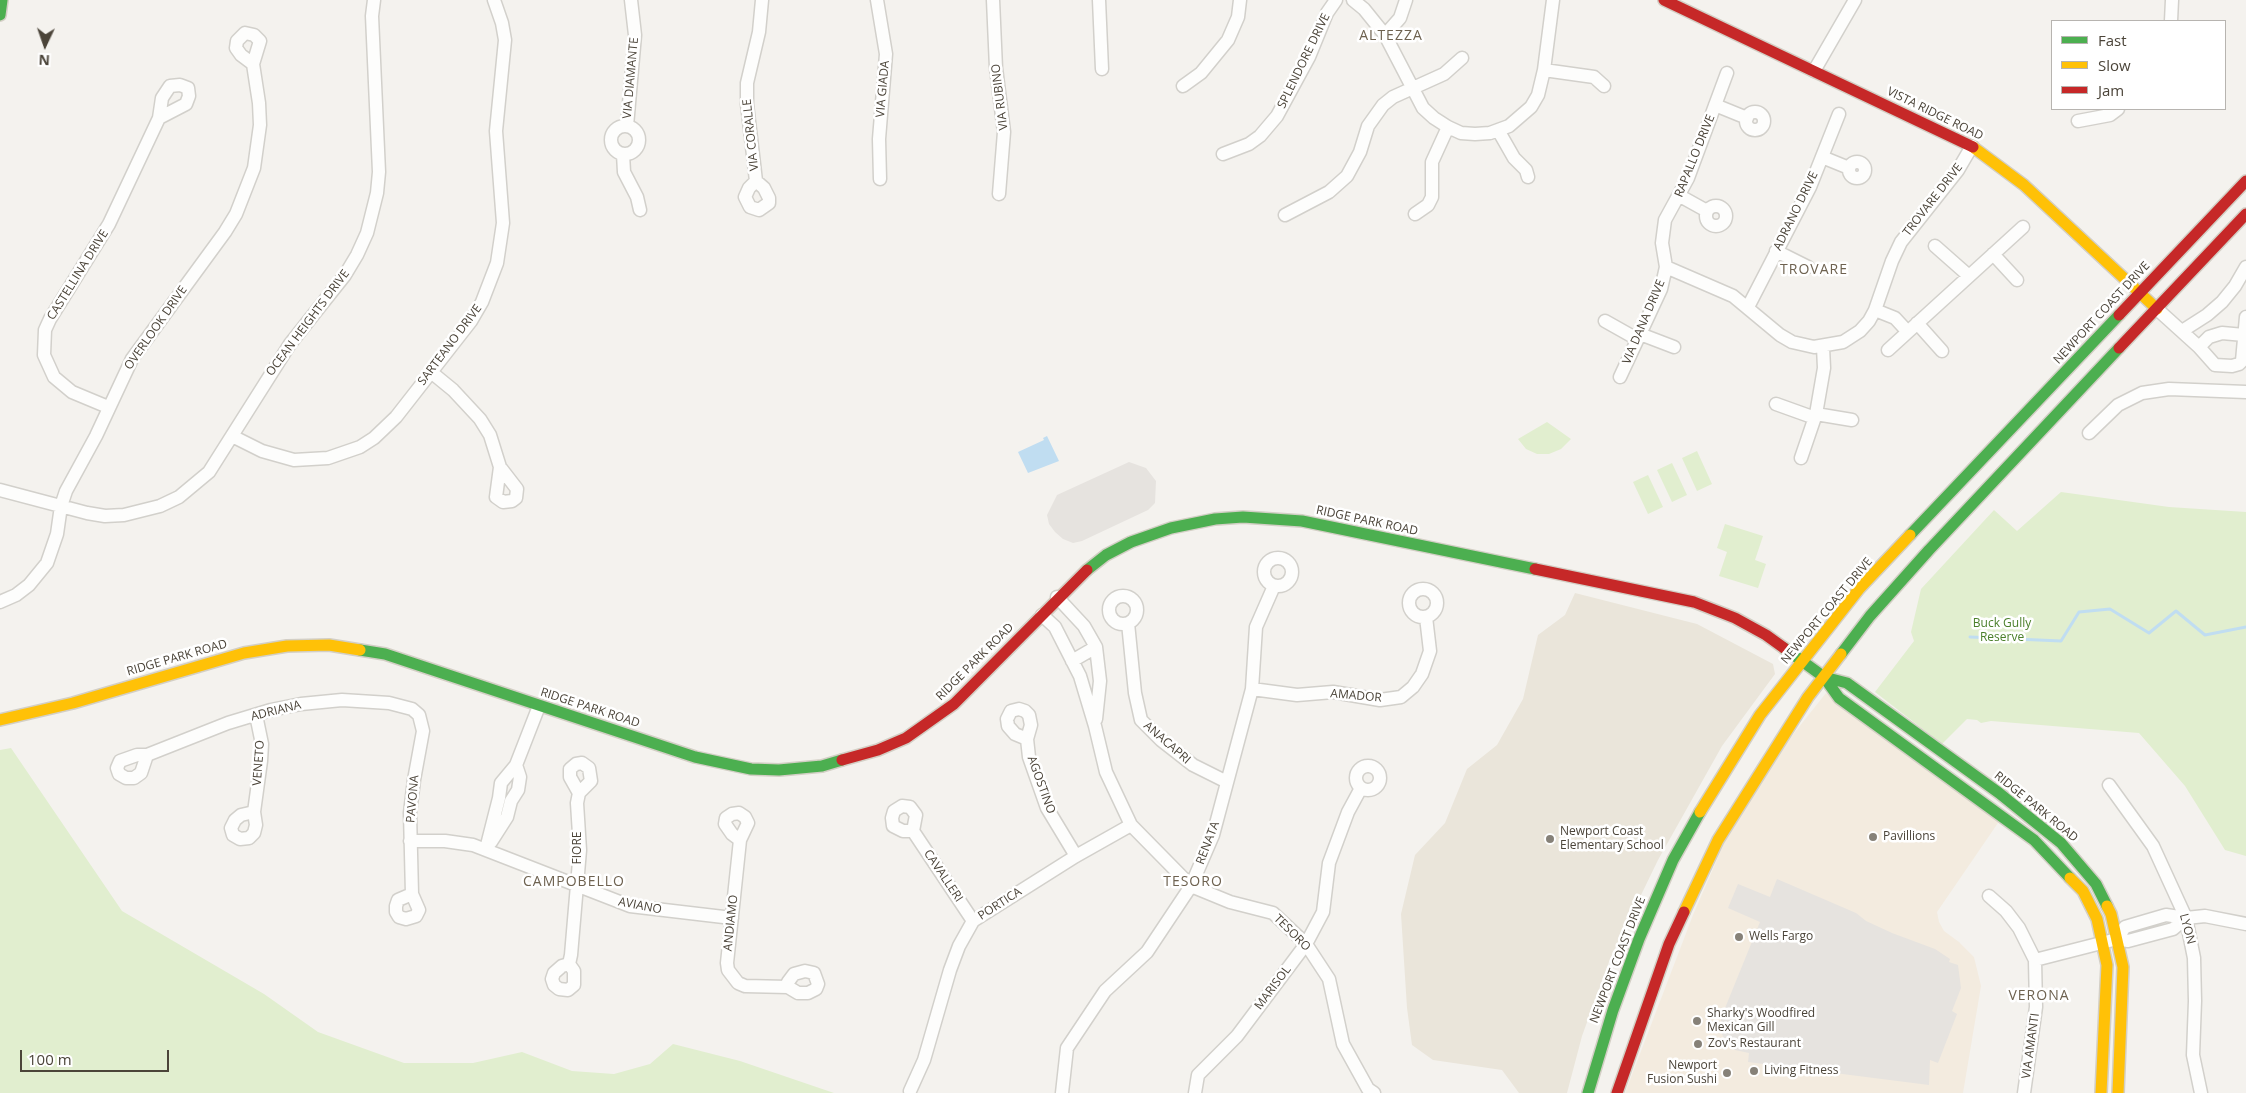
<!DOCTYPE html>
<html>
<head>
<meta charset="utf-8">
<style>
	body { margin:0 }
	#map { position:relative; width:2246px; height:1093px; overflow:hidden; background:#f4f2ee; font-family:"Open Sans",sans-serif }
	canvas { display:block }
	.legend { position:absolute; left:2051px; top:20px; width:175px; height:90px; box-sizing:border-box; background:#fff; border:1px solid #b7b4b0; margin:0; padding:6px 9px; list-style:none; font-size:15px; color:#4b4439 }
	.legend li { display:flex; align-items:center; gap:10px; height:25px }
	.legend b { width:25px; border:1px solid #b7b4b0 }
	.north { position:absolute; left:20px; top:20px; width:50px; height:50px; -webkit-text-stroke:4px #fff; paint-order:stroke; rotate:183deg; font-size:14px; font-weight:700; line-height:20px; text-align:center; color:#4b4439 }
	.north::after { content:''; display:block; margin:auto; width:18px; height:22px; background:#4b4439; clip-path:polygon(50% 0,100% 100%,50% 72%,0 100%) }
	.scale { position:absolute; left:20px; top:1050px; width:149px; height:22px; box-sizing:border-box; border:2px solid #4b4439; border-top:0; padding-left:6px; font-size:15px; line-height:18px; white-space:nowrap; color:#4b4439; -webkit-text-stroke:4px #fff; paint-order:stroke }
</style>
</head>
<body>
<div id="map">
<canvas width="2246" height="1093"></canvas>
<ul class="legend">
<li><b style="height:6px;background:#4caf50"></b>Fast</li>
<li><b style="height:6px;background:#ffc107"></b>Slow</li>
<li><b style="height:6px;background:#c62828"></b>Jam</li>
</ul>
<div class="north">N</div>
<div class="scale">100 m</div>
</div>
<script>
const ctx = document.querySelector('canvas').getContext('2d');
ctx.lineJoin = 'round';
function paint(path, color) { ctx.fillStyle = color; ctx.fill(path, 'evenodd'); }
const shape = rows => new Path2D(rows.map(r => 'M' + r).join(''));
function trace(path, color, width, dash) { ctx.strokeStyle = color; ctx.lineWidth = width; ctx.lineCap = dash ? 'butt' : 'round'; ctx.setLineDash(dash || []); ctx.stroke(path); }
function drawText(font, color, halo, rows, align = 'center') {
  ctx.font = font + ' "Open Sans",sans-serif'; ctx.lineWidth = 5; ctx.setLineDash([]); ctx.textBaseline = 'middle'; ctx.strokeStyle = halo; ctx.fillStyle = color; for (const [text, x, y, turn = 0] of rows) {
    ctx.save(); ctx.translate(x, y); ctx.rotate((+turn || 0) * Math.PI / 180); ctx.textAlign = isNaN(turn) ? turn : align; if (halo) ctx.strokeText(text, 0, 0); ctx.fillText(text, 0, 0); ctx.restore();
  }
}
paint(shape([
	[1826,693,2000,820,1937,912,1939,922,1944,931,1959,942,1974,957,1981,986,1963,1093,1625,1093,1693,915,1745,795]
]), '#f3ebdf');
paint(shape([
	[1575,593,1697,624,1773,664,1775,674,1722,746,1658,860,1610,959,1582,1036,1567,1093,1519,1093,1502,1070,1433,1060,1412,1045,1407,1008,1401,914,1415,855,1445,823,1467,769,1497,745,1523,699,1538,635,1565,615]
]), '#eae5da');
paint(shape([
	[1547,422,1571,439,1561,449,1549,454,1537,454,1526,449,1518,439],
	[1697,451,1712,484,1697,491,1682,458],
	[1672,463,1687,495,1672,502,1657,470],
	[1648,475,1663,507,1648,514,1633,482],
	[2061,492,2169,507,2246,512,2246,856,2225,850,2185,786,2139,733,1991,721,1981,723,1977,720,1967,719,1942,744,1875,692,1914,641,1911,632,1921,589,1994,510,2017,531],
	[1725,524,1763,536,1755,560,1766,564,1758,588,1719,576,1727,552,1717,548],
	[11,748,122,911,264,994,318,1032,404,1063,473,1063,522,1052,572,1071,614,1074,650,1064,673,1044,740,1061,834,1093,0,1093,0,750]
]), '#e1eecf');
paint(shape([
	[1129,462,1146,468,1156,481,1155,503,1148,510,1082,541,1073,543,1063,539,1055,532,1049,524,1047,515,1057,495],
	[1777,879,1856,913,1866,921,1892,933,1935,949,1950,959,1949,962,1958,965,1961,988,1952,1011,1957,1014,1938,1063,1930,1060,1929,1085,1748,1062,1749,1053,1735,1050,1727,1044,1721,1032,1721,1018,1760,922,1728,908,1738,884,1770,897]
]), '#e6e3df');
paint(shape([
	[1047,436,1059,461,1028,473,1018,452,1044,440,1043,438]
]), '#c0ddf1');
trace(shape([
	[1970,637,2061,641,2079,612,2110,609,2149,633,2176,611,2205,635,2246,627]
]), '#c0ddf1', 3);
const street = shape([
	[877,0,886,54,879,139,880,179],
	[993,0,996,68,1004,132,999,194],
	[1099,0,1102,69],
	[1353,0,1364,9,1385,35,1423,108,1434,118,1448,127,1461,133,1475,134,1490,133,1509,126,1531,107,1538,95,1544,70,1553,0],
	[2171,21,2172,0],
	[1385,35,1400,18,1406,0],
	[1544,70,1594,77,1604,86],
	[1814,71,1855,0],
	[1183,86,1201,73,1228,40,1238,17,1240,0],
	[1715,105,1747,118],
	'1746 121a9 9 0 1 1 18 0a9 9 0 1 1-18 0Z',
	[2078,121,2110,115,2118,109],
	'611 140a14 14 0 1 1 28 0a14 14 0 1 1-28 0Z',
	[627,126,635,35,631,0],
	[1498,130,1514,158,1526,170,1528,177],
	[623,154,624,172,637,197,640,210],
	[1223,154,1249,144,1260,136,1277,116,1309,57,1327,13,1336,0],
	[1822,157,1849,168],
	'1849 170a8 8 0 1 1 16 0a8 8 0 1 1-16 0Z',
	[756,181,749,188,745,197,750,207,759,210,769,203,769,198,764,188,756,181,747,104,747,83,759,32,762,0],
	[1680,196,1707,211],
	'1706 216a10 10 0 1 1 20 0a10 10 0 1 1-20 0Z',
	[1415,214,1428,205,1432,197,1432,162,1448,127],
	[1285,215,1329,192,1347,176,1360,152,1368,126,1383,105,1393,97,1444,74,1462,58],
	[1935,246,1969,276],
	[1776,251,1808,267],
	[1993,254,2017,280],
	[1666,267,1733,296,1780,335,1792,342,1814,347,1843,342,1860,331,1869,321,1875,310,1892,261,1901,242,1958,170,1972,146],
	[1748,307,1810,187,1839,114],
	[2157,309,2199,347],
	[1875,310,1895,318,1907,331],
	[1605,321,1637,339],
	[1917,323,1942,351],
	[2182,331,2207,315,2222,302,2235,286,2246,267],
	[1640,334,1674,347],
	[2244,335,2222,333,2209,337,2199,347,2215,365,2232,366,2239,364,2242,361,2246,317],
	[1888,350,2023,227],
	[431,372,453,390,480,419,490,435,500,467,496,497,503,502,512,501,516,498,517,489,500,467],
	[1620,377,1661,289,1666,267,1662,243,1665,220,1688,178,1727,73],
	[1776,404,1815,418],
	[108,407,72,392,54,377,44,355,45,330,50,319,109,224,159,118,186,104,189,96,188,88,180,85,170,86,162,98,159,118],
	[1816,414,1852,420],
	[2089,433,2118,405,2142,393,2169,389,2246,392],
	[232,436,262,451,294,460,328,458,360,447,374,438,396,417,471,321,482,302,497,263,503,223,496,131,505,40,502,23,494,0],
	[1801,458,1816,414,1824,368,1823,347],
	[0,490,87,513,105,516,124,515,160,506,179,497,209,472,290,344,345,275,357,255,367,233,377,193,379,172,372,16,374,0],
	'1264 572a14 14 0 1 1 28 0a14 14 0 1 1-28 0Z',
	'1409 603a14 14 0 1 1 28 0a14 14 0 1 1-28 0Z',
	'1109 610a14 14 0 1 1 28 0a14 14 0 1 1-28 0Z',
	[1057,597,1084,626,1096,647,1100,681,1096,719],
	[0,602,16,595,29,585,47,563,57,534,61,506,66,491,96,436,132,359,225,232,236,214,254,168,260,125,259,103,253,64,260,41,254,35,245,33,237,41,236,48,241,55,253,64],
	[1042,615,1055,627,1080,676,1095,726,1106,772,1131,825,1191,886,1230,902,1273,913,1306,944,1329,979,1343,1044,1368,1089,1374,1093],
	[1128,623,1135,693,1141,720,1161,740,1193,765,1227,782],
	[1072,661,1096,647],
	[1252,689,1297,695,1333,692,1380,700,1401,697,1413,687,1422,674,1430,651,1426,617],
	[1027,739,1015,734,1008,726,1007,719,1011,711,1019,709,1025,711,1029,715,1031,725,1027,739,1029,757,1047,808,1076,856],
	[147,755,137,755,120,761,117,768,119,774,126,778,134,778,141,773,147,755,228,723,271,710,301,704,342,700,389,703,412,709,419,715,423,731,414,780,410,813,412,894,419,910,416,916,406,919,399,917,396,912,396,906,398,900,412,894],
	'1356 778a12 12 0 1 1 24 0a12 12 0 1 1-24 0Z',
	[2109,785,2153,846,2186,918,2194,958,2195,1001,2193,1055,2201,1093],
	[254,812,241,815,235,820,231,828,233,835,240,839,249,838,254,833,256,825,254,812,261,761,262,744,256,715],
	[913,831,916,815,910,807,902,806,894,811,892,818,893,826,903,831,913,831,973,921],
	[740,840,732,834,725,824,726,818,732,814,739,813,745,817,748,823,740,840,727,963,728,970,738,983,745,986,788,987,798,993,808,993,816,989,818,984,814,973,805,971,794,974,788,982,788,987],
	[410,841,445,841,473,845,630,906,732,918],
	[491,842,507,817,511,801,518,790,520,777,516,765],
	[486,849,499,798,501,783,516,765,539,706],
	[1989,896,2006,911,2019,928,2035,960,2036,1007,2024,1093],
	[2117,939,2125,927,2166,915,2186,918,2205,916,2246,924],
	[2035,960,2117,939,2128,941,2173,929,2186,918],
	[569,964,574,971,574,985,568,990,559,989,554,985,552,979,554,973,562,966,569,964,571,955,580,850,577,803,579,793,591,781,589,768,582,763,576,764,570,769,570,777,579,793],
	[910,1091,924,1060,950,970,959,946,973,921,1076,856,1131,825],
	[1062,1093,1067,1048,1105,991,1147,952,1191,886,1213,835,1252,689,1256,627,1274,586],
	[1195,1093,1198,1075,1237,1036,1306,944,1323,912,1329,863,1348,812,1361,788]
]);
const fast = shape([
	[0,15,2,0],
	[1910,535,2119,315],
	[1087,570,1106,555,1131,542,1171,528,1215,519,1243,517,1302,521,1535,569],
	[1784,648,1824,677,1839,698,2034,840,2070,878],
	[360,650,385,654,695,757,751,769,779,770,822,766,842,760],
	[1841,654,1870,616,1929,550,2119,348],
	[1824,677,1847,683,1999,793,2061,843,2096,884,2107,906],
	[1588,1093,1613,1010,1639,939,1673,860,1700,812]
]);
const slow = shape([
	[1973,147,2024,185,2157,309],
	[0,720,73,703,244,653,287,646,329,645,360,650],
	[1700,812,1760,715,1859,589,1910,535],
	[2070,878,2083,891,2097,919,2107,965,2101,1093],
	[2107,906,2111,914,2123,967,2118,1093],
	[1684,912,1718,840,1808,697,1841,654]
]);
const jam = shape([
	[1664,0,1973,147],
	[2119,315,2246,181],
	[2119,348,2246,214],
	[1535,569,1694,602,1735,618,1766,635,1784,648],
	[842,760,878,750,906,738,954,704,1087,570],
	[1617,1093,1669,944,1684,912]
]);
trace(street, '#d2d0cb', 15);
trace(fast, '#d3cfc5', 14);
trace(slow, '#d3cfc5', 14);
trace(jam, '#d3cfc5', 14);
trace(street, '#fdfdfc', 12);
trace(fast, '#4caf50', 11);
trace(slow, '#ffc107', 11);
trace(jam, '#c62828', 11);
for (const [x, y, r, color] of [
	[1873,837,5,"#868178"],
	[1550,839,5,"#868178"],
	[1739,937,5,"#868178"],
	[1697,1021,5,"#868178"],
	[1698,1044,5,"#868178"],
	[1754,1071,5,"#868178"],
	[1727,1073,5,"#868178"]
]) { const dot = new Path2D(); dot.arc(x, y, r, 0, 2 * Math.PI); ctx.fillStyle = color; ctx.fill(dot); trace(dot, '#fff', 2); }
drawText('12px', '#4b4439', '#fff', [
	["SPLENDORE DRIVE",1304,61,-64],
	["VIA DIAMANTE",631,78,-85],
	["VIA GIADA",883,89,-85],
	["VIA RUBINO",1000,97,-97],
	["VISTA RIDGE ROAD",1935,114,26],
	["VIA CORALLE",751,135,-96],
	["RAPALLO DRIVE",1695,156,-68],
	["TROVARE DRIVE",1933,200,-52],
	["ADRANO DRIVE",1796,211,-64],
	["CASTELLINA DRIVE",78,275,-58],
	["NEWPORT COAST DRIVE",2102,313,-47],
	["VIA DANA DRIVE",1644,322,-67],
	["OCEAN HEIGHTS DRIVE",308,323,-53],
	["OVERLOOK DRIVE",156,328,-55],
	["SARTEANO DRIVE",450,345,-53],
	["RIDGE PARK ROAD",1367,521,12],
	["NEWPORT COAST DRIVE",1827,611,-50],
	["RIDGE PARK ROAD",177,658,-16],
	["RIDGE PARK ROAD",975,662,-45],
	["AMADOR",1356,696,5],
	["RIDGE PARK ROAD",590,708,18],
	["ADRIANA",276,711,-14],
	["ANACAPRI",1167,743,41],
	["VENETO",259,763,-86],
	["AGOSTINO",1041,785,70],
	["PAVONA",413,799,-85],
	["RIDGE PARK ROAD",2036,807,39],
	["RENATA",1208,843,-69],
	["FIORE",578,848,-90],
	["CAVALLERI",943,876,56],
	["PORTICA",1000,904,-33],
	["AVIANO",640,906,11],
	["ANDIAMO",731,923,-84],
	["LYON",2187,929,75],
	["TESORO",1292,933,45],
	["NEWPORT COAST DRIVE",1618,960,-69],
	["MARISOL",1273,988,-53],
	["VIA AMANTI",2031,1046,-82]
]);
drawText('12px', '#4a7f2a', '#fff', [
	["Buck Gully",2002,624],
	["Reserve",2002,638]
]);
drawText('12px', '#4b4439', '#fff', [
	["Newport Coast",1560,832],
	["Elementary School",1560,846],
	["Pavillions",1883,837],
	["Wells Fargo",1749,937],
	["Sharky's Woodfired",1707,1014],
	["Mexican Gill",1707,1028],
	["Zov's Restaurant",1708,1044],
	["Newport",1717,1066,"right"],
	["Fusion Sushi",1717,1080,"right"],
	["Living Fitness",1764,1071]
], 'left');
ctx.letterSpacing = '1px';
drawText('14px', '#6e6250', '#fff', [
	["ALTEZZA",1391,36],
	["TROVARE",1814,270],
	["CAMPOBELLO",574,882],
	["TESORO",1193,882],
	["VERONA",2039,996]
]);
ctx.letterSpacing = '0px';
</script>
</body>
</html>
